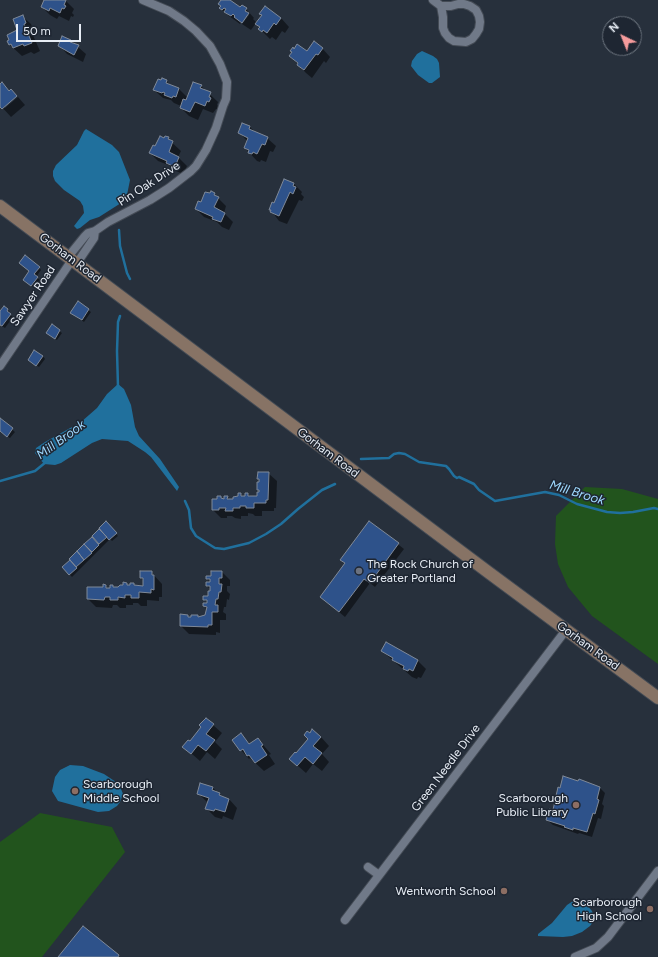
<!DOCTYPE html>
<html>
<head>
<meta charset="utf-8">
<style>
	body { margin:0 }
	#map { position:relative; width:658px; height:957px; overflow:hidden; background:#27303c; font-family:Figtree,sans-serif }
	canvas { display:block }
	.north { position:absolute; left:602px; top:16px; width:40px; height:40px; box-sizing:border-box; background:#1e2632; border:1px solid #6e7680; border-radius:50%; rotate:317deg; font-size:11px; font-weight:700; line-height:16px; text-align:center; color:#e7edf5 }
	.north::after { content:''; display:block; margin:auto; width:14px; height:18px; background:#f59b9c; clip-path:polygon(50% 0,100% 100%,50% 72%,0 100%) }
	.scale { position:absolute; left:16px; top:24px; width:65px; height:18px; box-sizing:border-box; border:2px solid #e7edf5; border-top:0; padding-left:5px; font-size:12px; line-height:14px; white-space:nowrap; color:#e7edf5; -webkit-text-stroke:3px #1e2632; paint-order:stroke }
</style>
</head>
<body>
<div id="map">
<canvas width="658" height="957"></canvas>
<div class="north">N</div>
<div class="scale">50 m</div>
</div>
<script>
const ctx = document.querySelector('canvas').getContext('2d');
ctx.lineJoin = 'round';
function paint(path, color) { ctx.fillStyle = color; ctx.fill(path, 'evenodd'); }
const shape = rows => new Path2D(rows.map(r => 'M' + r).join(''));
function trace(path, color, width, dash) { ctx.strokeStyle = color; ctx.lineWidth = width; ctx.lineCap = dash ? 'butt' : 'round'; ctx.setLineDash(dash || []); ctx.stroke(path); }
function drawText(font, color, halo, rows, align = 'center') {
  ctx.font = font + ' Figtree,sans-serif'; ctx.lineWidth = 3; ctx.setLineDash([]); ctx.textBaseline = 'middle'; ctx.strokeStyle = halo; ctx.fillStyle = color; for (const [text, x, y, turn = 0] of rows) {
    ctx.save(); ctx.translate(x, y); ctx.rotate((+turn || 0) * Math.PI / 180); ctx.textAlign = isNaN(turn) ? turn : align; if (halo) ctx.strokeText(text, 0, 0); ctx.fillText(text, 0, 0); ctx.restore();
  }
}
paint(shape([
	[585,487,622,489,658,499,658,664,592,616,568,587,558,564,555,544,556,516],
	[40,813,112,827,125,852,42,957,0,957,0,842]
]), '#22541d');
paint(shape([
	[422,51,433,56,437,59,439,63,440,77,432,83,429,83,418,75,411,66,412,61,417,54],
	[86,129,112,145,119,152,130,180,127,195,121,203,99,217,90,220,80,228,77,229,74,226,84,213,83,206,80,201,64,190,55,181,53,176,53,171,56,165,77,145,84,131],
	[118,384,124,389,131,405,135,427,139,436,160,459,179,487,177,491,151,457,145,452,128,441,102,439,92,443,61,463,55,465,44,464,35,453,36,448,45,442,81,422,97,408,107,394],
	[70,765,83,766,104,774,119,784,123,794,120,802,117,806,109,811,98,812,58,801,52,791,55,777,60,770],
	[573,901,580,901,585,903,592,911,594,918,593,922,590,926,582,932,572,936,563,937,538,936,538,934,552,923,567,905]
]), '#20709d');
paint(shape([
	[45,0,66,1,74,9,72,13,74,15,73,17,71,16,69,21,59,16,57,19,50,15,42,7],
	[222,0,228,0,241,9,246,9,254,18,253,19,257,23,281,18,289,27,285,33,282,31,276,40,272,37,270,39,260,29,260,28,256,23,251,30,242,24,249,15,247,13,240,24,229,16,220,8],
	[22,16,31,24,34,32,32,33,40,51,34,54,31,52,22,56,9,44,10,40,18,31],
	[70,40,86,54,83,62,67,54,59,45],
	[322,48,330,57,326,63,324,61,312,78,306,73,290,56,295,50,307,52],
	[166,81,171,86,179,89,188,98,201,86,218,102,217,105,219,107,218,110,216,109,213,113,203,109,198,120,189,116,181,108,181,106,174,103,171,100,163,98,154,90],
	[2,84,10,92,11,90,16,95,4,106,5,108,18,97,25,105,11,117,0,105,0,86],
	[243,124,250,127,255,132,267,138,276,146,273,152,270,151,266,162,261,160,260,162,257,161,245,148,247,141,239,132],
	[166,137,181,151,178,157,187,166,183,174,176,171,171,166,158,161,150,153],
	[285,180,294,184,302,192,301,194,304,197,302,201,299,200,287,224,279,221,270,209,275,204],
	[214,194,226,206,224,213,233,222,229,230,222,227,217,222,204,217,196,209],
	[39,267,41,270,36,277,40,280,34,288,27,282],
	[78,303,91,312,84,322,74,315],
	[4,307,10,312,9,314,13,317,5,328,0,325,0,312],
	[52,326,62,333,57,340,50,335],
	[43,356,45,359,39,367,32,362],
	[0,419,15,432,10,438,0,431],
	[268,473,277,481,276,508,274,508,274,511,262,511,262,516,255,516,253,514,248,513,248,516,241,516,241,519,235,518,232,516,227,516,227,518,221,518,213,510,220,497,223,500,225,500,227,497,230,500,234,500,239,497,239,494,241,494,244,497,248,494,251,497,258,497,260,491,258,489,260,483,258,479],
	[370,522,404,549,375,587,370,583,345,617,321,597,346,564,341,559],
	[106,523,118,536,112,541,110,539,72,577,63,567],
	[151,572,162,584,162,597,159,597,159,601,147,600,147,606,141,606,138,603,133,603,133,605,126,605,126,608,120,608,117,605,113,605,112,608,96,607,88,599,104,588,106,586,109,589,111,589,112,586,115,588,126,584,129,586,133,584,136,587,144,587,144,581,141,578],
	[222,572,230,580,230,586,227,586,227,591,230,594,229,600,227,599,226,607,224,607,223,612,226,614,226,620,220,620,220,633,216,632,216,635,189,634,181,626,188,616,192,618,192,616,198,616,200,618,206,616,207,610,204,606,209,604,204,599,209,597,211,592,211,590,207,586,212,583,207,579],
	[386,643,418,661,426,669,421,678,418,677,417,679,412,677,382,651],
	[213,725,222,733,215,742,222,749,215,759,207,752,200,761,184,747,190,742,202,727],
	[310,734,321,737,329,746,322,754,329,762,322,771,313,764,306,773,290,759,296,754,309,739],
	[241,735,250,744,258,739,271,754,269,755,275,764,264,771,250,758,249,759,241,750],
	[213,788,224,798,229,799,237,808,233,820,223,816,222,819,215,817,206,808,208,803,198,793],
	[600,788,605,793,602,804,604,806,601,819,598,818,592,837,579,833,578,834,553,825,547,820,554,812]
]), '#0007');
trace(shape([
	[119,230,120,246,127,273,130,279],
	[118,387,117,351,118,322,120,316],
	[361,459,389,458,394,454,399,453,405,454,419,462,446,466,449,469,454,476,457,478,459,477,474,484,479,490,495,501,545,492,559,495,577,504,607,512,620,513,633,512,654,508,658,509],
	[0,481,35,471,46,462],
	[185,501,189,510,191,528,196,536,215,548,224,549,249,543,266,534,281,524,298,509,322,490,335,484]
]), '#20709d', 2.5);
const building = shape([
	[44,0,66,0,64,5,66,6,64,9,62,8,60,13,50,8,49,11,41,7,44,0],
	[221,0,230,0,240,7,242,5,247,8,245,11,249,13,242,23,234,17,235,16,233,14,231,16,224,12,226,9,224,8,222,10,219,8,221,6,218,4,221,0],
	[265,6,281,18,276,25,274,23,267,33,263,30,262,32,258,29,260,27,255,24,262,15,259,14,265,6],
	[23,15,26,23,24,24,32,43,24,46,23,44,13,48,11,44,9,45,7,41,9,40,7,35,17,30,13,19,23,15],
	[62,36,71,40,70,42,79,45,74,55,58,46,62,36],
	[314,41,323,48,318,55,316,54,304,70,297,65,298,63,289,56,292,52,290,51,293,47,294,49,297,44,307,51,314,41],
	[162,78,167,80,166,83,179,88,176,97,173,96,172,98,164,95,165,93,163,92,162,93,153,90,158,79,161,80,162,78],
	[2,82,9,91,11,89,17,96,2,109,0,107,0,84,2,82],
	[193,82,202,85,200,88,211,92,209,97,211,98,209,102,207,101,205,106,195,102,190,112,180,108,183,99,186,100,193,82],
	[242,123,250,126,249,129,268,137,265,145,262,144,257,154,253,152,252,154,248,153,249,150,244,148,248,138,238,133,242,123],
	[160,136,164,138,165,136,169,137,168,139,173,141,169,152,179,157,175,167,166,163,167,161,149,153,153,145,155,146,160,136],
	[284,179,294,183,293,186,296,187,293,194,290,192,279,216,270,212,271,210,269,210,272,202,274,203,284,179],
	[211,191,215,193,214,195,219,197,214,207,225,213,221,222,212,219,213,217,195,209,198,201,201,202,205,192,210,193,211,191],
	[25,255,40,267,34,274,38,277,31,286,23,280,29,271,19,263,25,255],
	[78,301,89,309,82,320,70,313,78,301],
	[4,306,8,309,7,311,11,314,2,326,0,325,0,311,4,306],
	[52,324,60,330,55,339,46,333,52,324],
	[34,350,43,356,36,366,28,360,34,350],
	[0,418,13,428,7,437,0,431,0,418],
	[258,472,269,472,268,500,266,500,266,503,254,503,254,508,246,508,246,506,240,506,240,508,233,508,233,511,225,511,226,508,219,508,219,510,212,510,212,499,217,499,217,496,221,496,221,498,224,499,224,496,228,496,227,499,233,499,233,497,238,496,238,493,241,493,241,496,245,496,245,493,248,493,248,496,257,496,257,492,259,492,259,490,257,490,257,482,259,482,259,479,257,479,258,472],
	[106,521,117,533,109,540,99,528,106,521],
	[369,521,399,543,370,583,364,579,339,612,320,597,345,563,340,560,369,521],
	[99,529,107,537,99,544,92,536,99,529],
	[92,537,99,545,92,552,84,544,92,537],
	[84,544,92,553,84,560,77,551,84,544],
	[77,551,84,560,76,567,69,559,77,551],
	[70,560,77,568,69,575,62,567,70,560],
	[140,571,152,571,152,575,154,575,154,590,151,589,151,593,139,592,139,598,131,598,131,595,125,595,125,598,118,597,118,600,110,600,110,597,105,597,104,600,87,599,87,587,103,587,103,584,106,585,106,588,110,588,110,585,113,585,113,587,118,587,120,585,123,585,123,582,127,583,127,585,130,585,130,583,134,583,134,585,143,586,143,578,140,578,140,571],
	[211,571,222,571,222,578,219,578,219,584,222,584,221,592,219,592,218,599,216,599,215,605,218,605,218,612,212,612,212,625,208,625,208,627,180,626,180,614,188,615,188,617,191,617,191,615,198,615,198,617,205,615,207,607,203,606,203,603,207,603,207,600,203,600,203,596,208,596,208,591,210,591,210,586,206,586,206,582,210,582,210,579,206,579,206,576,211,576,211,571],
	[386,642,418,660,413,671,409,669,408,671,403,669,404,666,392,660,393,658,381,651,386,642],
	[206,718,214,724,206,734,215,740,206,751,198,745,191,754,182,747,188,740,190,741,201,727,199,725,206,718],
	[312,729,321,737,313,746,322,753,313,764,305,757,297,766,289,759,295,752,296,753,308,739,304,735,307,731,310,733,312,729],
	[241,733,249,744,258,738,263,745,261,746,267,755,255,763,249,755,247,756,243,749,240,751,232,740,241,733],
	[563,776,578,781,579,779,600,787,597,799,599,800,595,814,593,813,587,832,573,828,573,830,564,827,565,826,546,820,549,809,553,810,558,787,560,788,563,776],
	[200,783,213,787,212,790,220,793,219,795,229,799,225,812,215,809,214,811,205,809,209,798,197,794,200,783],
	[83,926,119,955,118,957,58,957,83,926]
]);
paint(building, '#2e528a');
trace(building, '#7f8998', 1);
const minor = shape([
	[433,0,441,6,451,6,458,4,464,4,470,6,476,10,479,16,480,22,479,29,476,34,472,39,466,42,454,41,449,38,445,33,443,28,443,17,441,6],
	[68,257,85,236,88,233,95,231,108,222,150,200,169,188,191,171,196,166,206,150,216,128,223,106,226,99,227,82,220,64,210,46,196,31,184,21,169,11,143,0],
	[77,263,94,238,95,231],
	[0,366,72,260],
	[368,867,379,875],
	[345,920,566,630],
	[575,957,596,948,608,937,658,871]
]);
const secondary = shape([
	[0,206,488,572,658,698]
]);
trace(minor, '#444b55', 10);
trace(secondary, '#444b55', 14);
trace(minor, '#707988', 8);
trace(secondary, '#877365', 12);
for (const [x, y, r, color] of [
	[359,571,4,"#6b7280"],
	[75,791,4,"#8d6e63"],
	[576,805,4,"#8d6e63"],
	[504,891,4,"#8d6e63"],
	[650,909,4,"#8d6e63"]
]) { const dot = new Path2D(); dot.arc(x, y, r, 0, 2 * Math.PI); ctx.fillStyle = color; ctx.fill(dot); trace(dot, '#1e2632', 1.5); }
drawText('12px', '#e7edf5', '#1e2632', [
	["Pin Oak Drive",149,184,-33],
	["Gorham Road",70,258,37],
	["Sawyer Road",33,296,-56],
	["Gorham Road",328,453,37],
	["Gorham Road",588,646,36],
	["Green Needle Drive",446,768,-53]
]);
drawText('12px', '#e7edf5', '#1e2632', [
	["The Rock Church of",367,564,"left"],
	["Greater Portland",367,578,"left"],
	["Scarborough",83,784,"left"],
	["Middle School",83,798,"left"],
	["Scarborough",568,798],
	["Public Library",568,812],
	["Wentworth School",496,891],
	["Scarborough",642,902],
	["High School",642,916]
], 'right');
drawText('italic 13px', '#9ed8fe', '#1e2632', [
	["Mill Brook",61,440,-36],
	["Mill Brook",577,493,17]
]);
</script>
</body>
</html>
